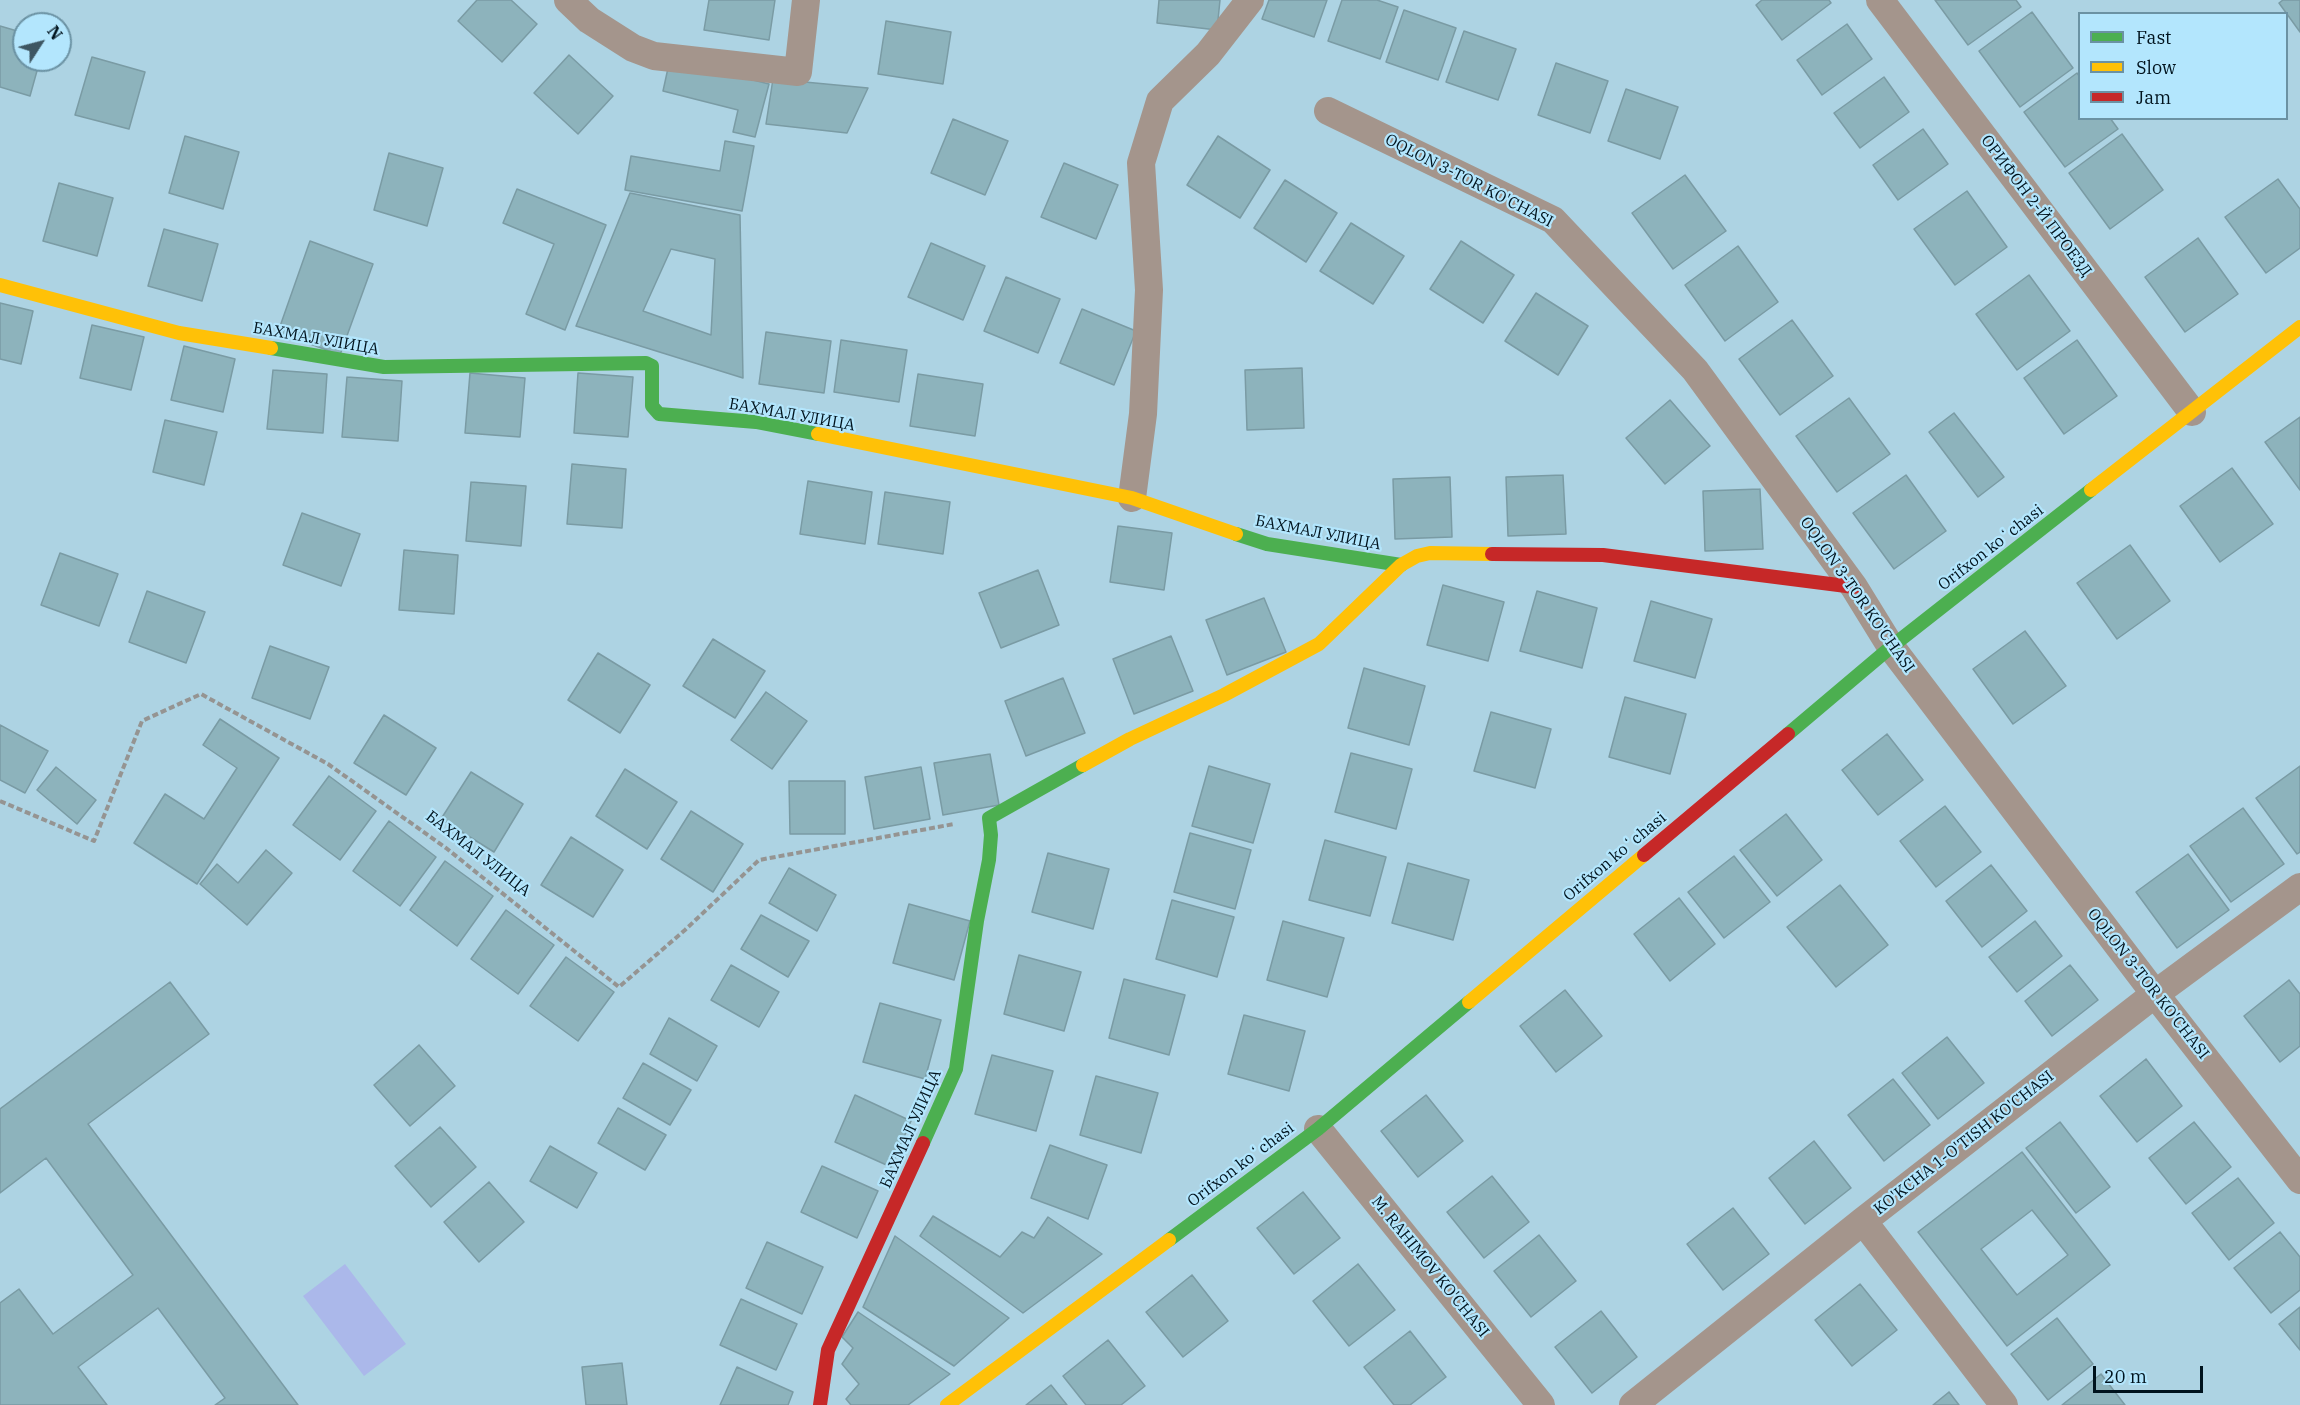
<!DOCTYPE html>
<html>
<head>
<meta charset="utf-8">
<style>
	body { margin:0 }
	#map { position:relative; width:2300px; height:1405px; overflow:hidden; background:#add3e3; font-family:"IBM Plex Serif",serif }
	canvas { display:block }
	.legend { position:absolute; left:2078px; top:12px; width:210px; height:108px; box-sizing:border-box; background:#b3e6fd; border:2px solid #6b92a3; margin:0; padding:8px 10px; list-style:none; font-size:18px; color:#00131d }
	.legend li { display:flex; align-items:center; gap:12px; height:30px }
	.legend b { width:30px; border:2px solid #6b92a3 }
	.north { position:absolute; left:12px; top:12px; width:60px; height:60px; box-sizing:border-box; background:#b3e6fd; border:2px solid #6b92a3; border-radius:50%; rotate:54deg; font-size:16px; font-weight:700; line-height:24px; text-align:center; color:#00131d }
	.north::after { content:''; display:block; margin:auto; width:21px; height:27px; background:#3d5662; clip-path:polygon(50% 0,100% 100%,50% 72%,0 100%) }
	.scale { position:absolute; left:2093px; top:1366px; width:110px; height:27px; box-sizing:border-box; border:3px solid #00131d; border-top:0; padding-left:8px; font-size:18px; line-height:21px; white-space:nowrap; color:#00131d; -webkit-text-stroke:4px #b3e6fd; paint-order:stroke }
</style>
</head>
<body>
<div id="map">
<canvas width="2300" height="1405"></canvas>
<ul class="legend">
<li><b style="height:8px;background:#4caf50"></b>Fast</li>
<li><b style="height:8px;background:#ffc107"></b>Slow</li>
<li><b style="height:8px;background:#c62828"></b>Jam</li>
</ul>
<div class="north">N</div>
<div class="scale">20 m</div>
</div>
<script>
const ctx = document.querySelector('canvas').getContext('2d');
ctx.lineJoin = 'round';
function paint(path, color) { ctx.fillStyle = color; ctx.fill(path, 'evenodd'); }
const shape = rows => new Path2D(rows.map(r => 'M' + r).join(''));
function trace(path, color, width, dash) { ctx.strokeStyle = color; ctx.lineWidth = width; ctx.lineCap = dash ? 'butt' : 'round'; ctx.setLineDash(dash || []); ctx.stroke(path); }
function drawText(font, color, halo, rows, align = 'center') {
  ctx.font = font + ' "IBM Plex Serif",serif'; ctx.lineWidth = 4.5; ctx.setLineDash([]); ctx.textBaseline = 'middle'; ctx.strokeStyle = halo; ctx.fillStyle = color; for (const [text, x, y, turn = 0] of rows) {
    ctx.save(); ctx.translate(x, y); ctx.rotate((+turn || 0) * Math.PI / 180); ctx.textAlign = isNaN(turn) ? turn : align; if (halo) ctx.strokeText(text, 0, 0); ctx.fillText(text, 0, 0); ctx.restore();
  }
}
paint(shape([
	[345,1264,406,1344,364,1376,303,1296]
]), '#abb8ea');
const building = shape([
	[477,0,511,0,537,24,502,62,458,21,477,0],
	[709,0,775,0,769,40,704,30,709,0],
	[1159,0,1220,0,1217,30,1157,23,1159,0],
	[1269,0,1327,0,1314,37,1262,19,1269,0],
	[1342,0,1377,0,1398,7,1380,59,1328,41,1342,0],
	[1762,0,1829,0,1831,3,1782,40,1756,5,1762,0],
	[1935,0,2016,0,2021,7,1968,45,1935,0],
	[2283,0,2300,0,2300,32,2279,3,2283,0],
	[1404,10,1456,28,1438,80,1386,62,1404,10],
	[2032,12,2073,68,2020,107,1979,51,2032,12],
	[886,21,951,32,943,84,878,74,886,21],
	[1847,24,1872,59,1822,95,1797,60,1847,24],
	[0,26,24,33,24,60,40,60,30,96,0,87,0,26],
	[1464,31,1516,49,1498,100,1446,82,1464,31],
	[569,55,613,96,578,134,534,93,569,55],
	[92,57,145,72,129,129,75,115,92,57],
	[670,59,769,84,755,137,733,132,738,110,663,91,670,59],
	[1556,63,1608,81,1590,133,1538,115,1556,63],
	[2077,73,2080,77,2080,118,2110,118,2118,129,2065,167,2024,112,2077,73],
	[1884,77,1909,112,1860,148,1834,113,1884,77],
	[773,79,868,88,847,133,766,124,773,79],
	[1626,89,1678,107,1660,159,1608,141,1626,89],
	[953,119,1008,141,985,195,931,173,953,119],
	[1923,129,1948,164,1898,200,1873,165,1923,129],
	[2122,134,2163,190,2110,229,2069,173,2122,134],
	[185,136,239,152,223,209,169,193,185,136],
	[1218,136,1270,170,1240,218,1187,185,1218,136],
	[725,141,754,146,742,211,625,190,631,156,720,171,725,141],
	[389,153,443,168,427,226,374,210,389,153],
	[1064,163,1118,185,1096,239,1041,217,1064,163],
	[1685,175,1726,231,1673,269,1632,213,1685,175],
	[2278,179,2300,209,2300,248,2266,273,2225,217,2278,179],
	[1285,180,1337,213,1306,262,1254,228,1285,180],
	[59,183,113,198,97,256,43,241,59,183],
	[517,189,606,225,565,330,526,314,554,244,503,223,517,189],
	[1967,191,2007,247,1955,285,1914,229,1967,191],
	[630,193,740,215,743,378,576,326,630,193],
	[671,249,715,259,711,335,643,311,671,249],
	[1351,223,1404,256,1373,304,1320,271,1351,223],
	[164,229,218,244,202,301,148,286,164,229],
	[2198,238,2238,294,2185,332,2145,277,2198,238],
	[310,241,373,264,340,355,278,332,310,241],
	[1461,241,1514,275,1483,323,1430,289,1461,241],
	[931,243,985,266,963,320,908,297,931,243],
	[1738,246,1778,302,1725,341,1685,285,1738,246],
	[2029,275,2070,331,2017,370,1976,314,2029,275],
	[1006,277,1060,299,1038,353,984,331,1006,277],
	[1536,293,1588,326,1558,375,1505,341,1536,293],
	[0,303,33,311,21,364,0,359,0,303],
	[1082,309,1136,331,1114,385,1060,363,1082,309],
	[1792,320,1833,376,1780,415,1739,359,1792,320],
	[92,325,144,337,131,390,80,378,92,325],
	[766,332,831,341,824,393,759,384,766,332],
	[841,340,907,350,899,402,834,392,841,340],
	[2077,340,2117,396,2064,434,2024,378,2077,340],
	[184,346,235,359,223,412,171,400,184,346],
	[1302,368,1304,428,1247,430,1245,370,1302,368],
	[273,370,327,374,323,433,267,429,273,370],
	[470,373,525,378,520,437,465,433,470,373],
	[578,373,633,377,628,437,574,433,578,373],
	[918,374,983,384,975,436,910,426,918,374],
	[347,377,402,381,398,441,342,437,347,377],
	[1849,398,1890,454,1837,492,1796,436,1849,398],
	[1670,400,1710,446,1665,484,1626,438,1670,400],
	[1954,413,2004,477,1978,497,1929,432,1954,413],
	[2300,417,2300,490,2265,442,2300,417],
	[165,420,217,432,204,485,153,472,165,420],
	[572,464,626,469,622,528,567,524,572,464],
	[2232,468,2273,524,2220,562,2180,506,2232,468],
	[1563,475,1566,534,1508,536,1506,477,1563,475],
	[1906,475,1946,531,1894,569,1853,513,1906,475],
	[1450,477,1452,537,1395,539,1393,479,1450,477],
	[808,481,872,492,865,544,800,534,808,481],
	[471,482,526,486,521,546,466,541,471,482],
	[1760,489,1763,549,1705,551,1703,491,1760,489],
	[885,492,950,502,943,554,878,544,885,492],
	[302,513,360,534,341,586,283,565,302,513],
	[1118,526,1172,533,1164,590,1110,582,1118,526],
	[2130,545,2170,601,2117,639,2077,583,2130,545],
	[404,550,458,555,454,614,399,610,404,550],
	[60,553,118,574,99,626,41,605,60,553],
	[1038,570,1059,625,1001,648,979,593,1038,570],
	[1443,585,1504,602,1488,661,1427,645,1443,585],
	[147,591,205,612,186,663,129,642,147,591],
	[1537,591,1597,608,1582,668,1520,651,1537,591],
	[1264,598,1286,652,1227,675,1206,620,1264,598],
	[1651,601,1712,619,1695,678,1634,661,1651,601],
	[2025,631,2066,686,2013,724,1973,669,2025,631],
	[1171,636,1193,691,1134,714,1113,659,1171,636],
	[713,639,765,671,735,718,683,686,713,639],
	[270,646,329,667,310,719,252,698,270,646],
	[598,653,650,685,620,733,568,700,598,653],
	[1364,668,1425,686,1409,745,1348,728,1364,668],
	[1063,678,1085,733,1026,756,1005,701,1063,678],
	[766,692,807,721,772,769,731,740,766,692],
	[1625,697,1686,714,1670,774,1609,757,1625,697],
	[1491,712,1551,729,1535,788,1474,771,1491,712],
	[384,715,436,748,406,795,354,763,384,715],
	[220,719,279,758,197,884,134,843,165,794,204,819,237,768,203,745,220,719],
	[0,725,48,751,25,793,0,780,0,725],
	[1887,734,1923,780,1878,815,1842,770,1887,734],
	[1351,753,1412,769,1396,829,1335,812,1351,753],
	[990,754,999,805,943,815,934,763,990,754],
	[1209,766,1270,784,1253,843,1192,826,1209,766],
	[2300,766,2300,852,2297,854,2256,798,2300,766],
	[56,767,96,800,77,824,37,790,56,767],
	[921,767,930,819,874,829,865,777,921,767],
	[625,769,677,802,647,849,596,816,625,769],
	[471,772,523,804,494,852,441,819,471,772],
	[329,776,376,811,340,860,293,825,329,776],
	[789,781,845,781,845,834,790,834,789,781],
	[1945,806,1981,852,1936,887,1900,841,1945,806],
	[2243,808,2284,864,2231,902,2190,846,2243,808],
	[691,811,743,844,713,892,661,859,691,811],
	[1786,814,1822,860,1777,896,1740,850,1786,814],
	[389,821,436,857,400,906,353,871,389,821],
	[1190,833,1251,850,1235,909,1174,892,1190,833],
	[571,837,623,870,593,917,541,885,571,837],
	[1325,840,1386,857,1370,916,1309,900,1325,840],
	[266,850,292,873,247,925,200,884,217,864,238,883,266,850],
	[1048,853,1109,869,1093,929,1032,912,1048,853],
	[2188,854,2229,910,2177,948,2136,892,2188,854],
	[1734,856,1770,902,1724,938,1688,892,1734,856],
	[445,861,493,896,457,946,410,910,445,861],
	[1408,863,1469,880,1453,940,1392,923,1408,863],
	[1991,865,2027,911,1982,947,1946,901,1991,865],
	[789,868,836,895,817,931,769,903,789,868],
	[1840,885,1888,945,1836,987,1787,927,1840,885],
	[1679,898,1715,944,1670,981,1634,934,1679,898],
	[1172,900,1234,917,1217,977,1156,959,1172,900],
	[909,904,970,921,954,980,893,963,909,904],
	[506,910,554,945,518,994,471,959,506,910],
	[761,915,809,941,788,977,741,949,761,915],
	[1283,921,1344,938,1327,997,1267,980,1283,921],
	[2035,921,2062,956,2017,992,1989,957,2035,921],
	[1019,955,1081,972,1064,1031,1004,1014,1019,955],
	[566,957,614,992,578,1041,530,1006,566,957],
	[731,965,779,992,759,1027,711,1000,731,965],
	[2070,965,2098,1000,2052,1036,2025,1001,2070,965],
	[1124,979,1185,995,1169,1055,1109,1038,1124,979],
	[2289,980,2300,994,2300,1046,2280,1062,2244,1016,2289,980],
	[170,982,209,1034,88,1124,298,1405,215,1405,225,1398,158,1308,78,1367,107,1405,0,1405,0,1303,19,1289,53,1334,133,1275,46,1158,0,1193,0,1109,170,982],
	[1565,990,1602,1036,1556,1072,1520,1026,1565,990],
	[880,1003,941,1020,925,1079,863,1062,880,1003],
	[1244,1015,1305,1031,1289,1091,1228,1074,1244,1015],
	[669,1018,717,1046,697,1081,650,1054,669,1018],
	[1947,1037,1984,1083,1938,1119,1902,1073,1947,1037],
	[419,1045,455,1086,410,1126,374,1085,419,1045],
	[992,1055,1053,1071,1036,1131,975,1114,992,1055],
	[2146,1059,2182,1106,2137,1142,2100,1096,2146,1059],
	[643,1063,691,1090,670,1125,623,1098,643,1063],
	[1096,1076,1158,1093,1141,1153,1080,1135,1096,1076],
	[1893,1079,1930,1125,1884,1161,1848,1115,1893,1079],
	[855,1095,911,1121,891,1167,835,1142,855,1095],
	[1426,1095,1463,1141,1418,1177,1381,1131,1426,1095],
	[618,1108,666,1135,645,1170,598,1143,618,1108],
	[2060,1122,2110,1187,2076,1213,2026,1148,2060,1122],
	[2194,1122,2231,1167,2186,1204,2149,1158,2194,1122],
	[440,1127,476,1167,431,1207,395,1166,440,1127],
	[1814,1141,1851,1188,1805,1224,1769,1178,1814,1141],
	[1050,1145,1107,1165,1088,1219,1031,1198,1050,1145],
	[550,1146,597,1173,577,1208,530,1181,550,1146],
	[2022,1152,2110,1265,2007,1346,1918,1232,2022,1152],
	[2032,1210,2068,1255,2017,1295,1981,1249,2032,1210],
	[822,1166,878,1191,857,1238,801,1212,822,1166],
	[1492,1176,1529,1222,1484,1258,1447,1212,1492,1176],
	[2238,1178,2274,1223,2229,1260,2192,1213,2238,1178],
	[489,1182,524,1222,479,1262,444,1222,489,1182],
	[1303,1192,1340,1238,1294,1274,1257,1228,1303,1192],
	[1733,1208,1769,1254,1723,1290,1687,1244,1733,1208],
	[933,1216,1000,1257,1022,1232,1034,1238,1048,1217,1102,1254,1023,1313,920,1236,933,1216],
	[2280,1232,2300,1257,2300,1290,2271,1313,2234,1268,2280,1232],
	[1539,1235,1576,1281,1531,1317,1494,1271,1539,1235],
	[895,1236,1009,1318,954,1366,863,1307,895,1236],
	[767,1242,823,1267,802,1314,746,1288,767,1242],
	[1358,1264,1395,1310,1349,1346,1313,1301,1358,1264],
	[1192,1275,1228,1321,1183,1357,1146,1312,1192,1275],
	[1860,1284,1897,1330,1852,1366,1815,1320,1860,1284],
	[741,1299,797,1324,776,1370,720,1345,741,1299],
	[2300,1307,2300,1350,2279,1324,2300,1307],
	[1601,1311,1637,1357,1592,1393,1555,1347,1601,1311],
	[858,1312,950,1374,908,1405,851,1405,846,1399,859,1384,842,1364,853,1348,842,1337,858,1312],
	[2057,1318,2093,1364,2048,1400,2011,1354,2057,1318],
	[1410,1331,1446,1377,1410,1405,1394,1405,1364,1367,1410,1331],
	[1108,1340,1145,1386,1121,1405,1086,1405,1063,1376,1108,1340],
	[622,1363,627,1405,586,1405,582,1367,622,1363],
	[737,1367,793,1392,788,1405,720,1405,737,1367],
	[2101,1374,2125,1405,2062,1405,2101,1374],
	[1051,1385,1067,1405,1026,1405,1051,1385],
	[1949,1392,1959,1405,1933,1405,1949,1392]
]);
paint(building, '#8db3bc');
trace(building, '#7a9ba4', 1.5);
trace(shape([
	[0,801,94,841,142,721,201,694,328,764,446,848,619,987,685,930,759,860,954,824]
]), '#959492', 4, [6, 3]);
trace(shape([
	[568,0,589,20,633,48,654,56,798,72,806,0],
	[1880,0,2192,412],
	[1328,111,1553,220,1695,370,1854,587,1891,647,2155,994,2300,1180],
	[1132,498,1143,414,1149,290,1141,163,1160,101,1208,54,1250,0],
	[1318,1129,1541,1405],
	[1863,1221,2004,1405],
	[1633,1405,1863,1221,2155,994,2300,887]
]), '#a4958c', 28);
trace(shape([
	[271,348,384,367,646,363,652,366,652,406,659,414,756,422,818,434],
	[1236,534,1267,544,1401,565],
	[1788,734,1891,647,2091,490],
	[923,1143,956,1069,977,921,989,860,991,835,989,818,1083,765],
	[1169,1240,1318,1129,1469,1002]
]), '#4caf50', 14);
trace(shape([
	[0,285,179,333,271,348],
	[818,434,1132,498,1236,534],
	[2091,490,2300,327],
	[1083,765,1130,739,1224,695,1319,644,1401,565,1417,556,1430,553,1492,554],
	[1469,1002,1644,855],
	[947,1405,1169,1240]
]), '#ffc107', 14);
trace(shape([
	[1492,554,1603,555,1854,587],
	[1644,855,1788,734],
	[820,1405,828,1350,923,1143]
]), '#c62828', 14);
drawText('16px', '#00131d', '#b3e6fd', [
	["OQLON 3-TOR KO'CHASI",1469,181,27],
	["ОРИФОН 2-Й ПРОЕЗД",2036,206,53],
	["БАХМАЛ УЛИЦА",316,339,10],
	["БАХМАЛ УЛИЦА",792,415,10],
	["БАХМАЛ УЛИЦА",1318,533,11],
	["Orifxon koʻchasi",1991,548,-38],
	["OQLON 3-TOR KO'CHASI",1857,595,55],
	["БАХМАЛ УЛИЦА",478,854,38],
	["Orifxon koʻchasi",1615,857,-40],
	["OQLON 3-TOR KO'CHASI",2148,984,52],
	["БАХМАЛ УЛИЦА",911,1129,-66],
	["KO'KCHA 1-O'TISH KO'CHASI",1964,1143,-38],
	["Orifxon koʻchasi",1241,1165,-37],
	["M. RAHIMOV KO'CHASI",1430,1267,51]
]);
</script>
</body>
</html>
